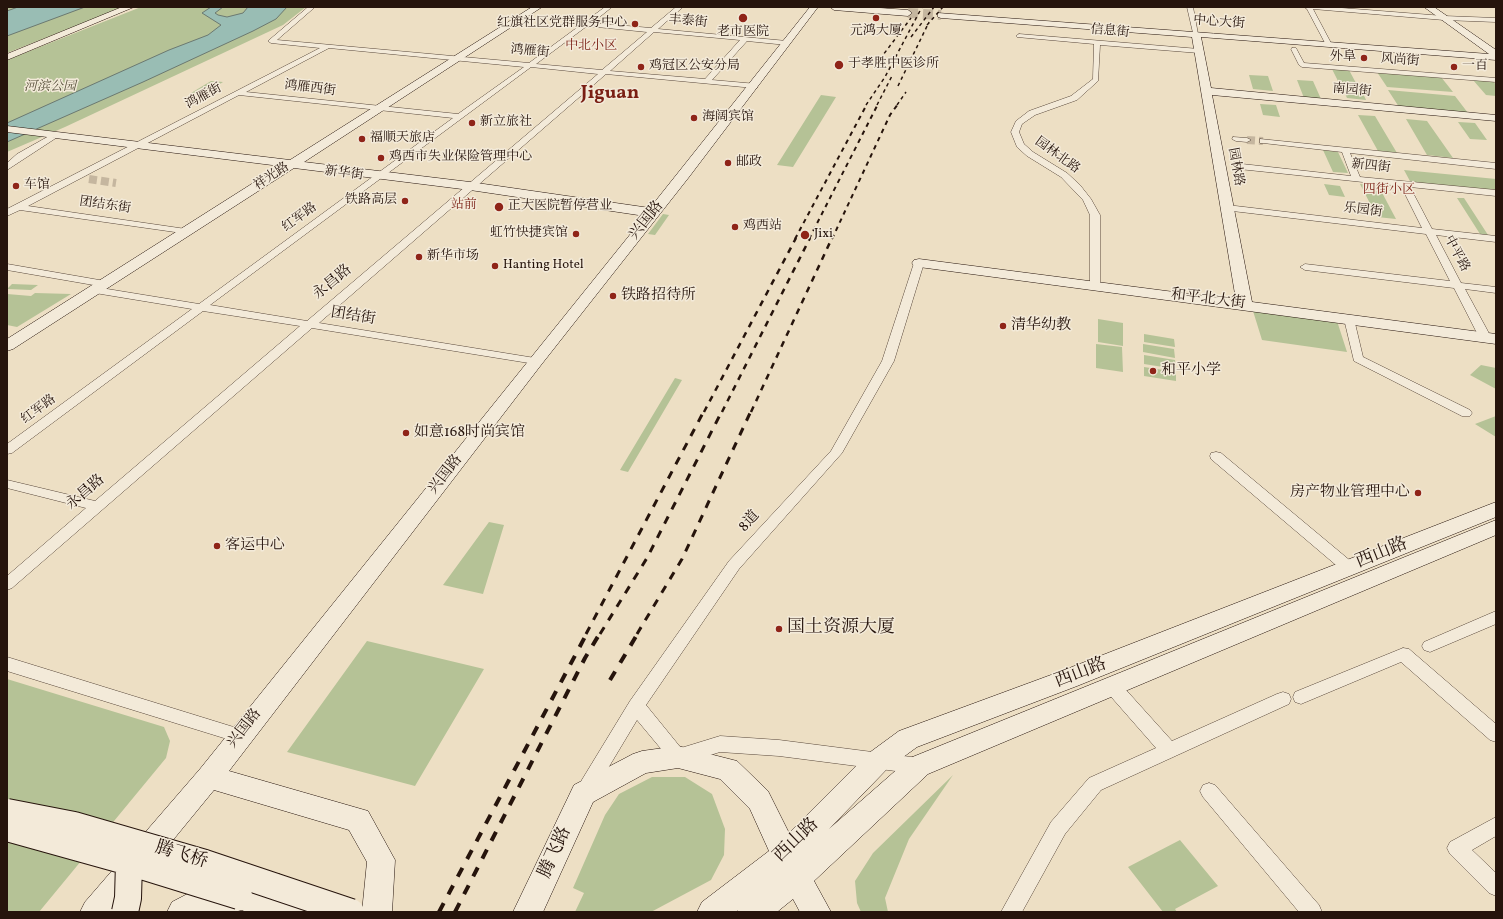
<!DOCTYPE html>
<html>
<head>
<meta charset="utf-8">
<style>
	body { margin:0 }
	#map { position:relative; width:1503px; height:919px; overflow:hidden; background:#eddfc4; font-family:Vollkorn,serif }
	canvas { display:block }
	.frame { position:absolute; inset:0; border:8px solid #26140c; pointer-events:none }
</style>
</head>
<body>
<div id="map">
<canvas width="1503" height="919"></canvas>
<div class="frame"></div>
</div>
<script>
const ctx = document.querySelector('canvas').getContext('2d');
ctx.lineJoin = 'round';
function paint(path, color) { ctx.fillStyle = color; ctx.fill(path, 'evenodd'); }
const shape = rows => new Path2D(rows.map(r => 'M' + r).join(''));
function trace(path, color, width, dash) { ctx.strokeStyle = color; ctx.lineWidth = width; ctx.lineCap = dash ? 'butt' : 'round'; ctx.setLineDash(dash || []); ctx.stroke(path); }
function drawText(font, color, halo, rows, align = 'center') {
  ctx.font = font + ' Vollkorn,"Noto Serif SC",serif'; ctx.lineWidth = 3; ctx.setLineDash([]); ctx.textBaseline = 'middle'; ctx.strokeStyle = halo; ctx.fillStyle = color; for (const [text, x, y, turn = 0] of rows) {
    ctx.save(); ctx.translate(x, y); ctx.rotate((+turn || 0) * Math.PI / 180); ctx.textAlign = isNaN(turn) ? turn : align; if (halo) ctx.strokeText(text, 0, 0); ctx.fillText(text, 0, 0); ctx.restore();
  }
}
paint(shape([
	[7,7,124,7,7,53],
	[141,7,306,7,283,25,65,127,7,152,7,60],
	[1332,69,1349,70,1357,85,1339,83],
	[1377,72,1441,77,1453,92,1387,87],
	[1249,75,1268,76,1273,91,1253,89],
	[1297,80,1313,81,1321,99,1304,98],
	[1473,80,1493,81,1496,85,1496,96,1486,95],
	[211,81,223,82,204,94,191,93],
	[1342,87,1361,89,1366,100,1347,98],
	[1388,90,1455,96,1468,113,1399,107],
	[821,95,836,97,793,167,777,165],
	[1260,104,1276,105,1280,117,1263,115],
	[1358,115,1375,116,1397,153,1378,151],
	[1406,119,1427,121,1453,158,1427,155],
	[1458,122,1475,123,1487,140,1470,139],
	[1323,150,1338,152,1348,173,1333,172],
	[1404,170,1496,179,1496,191,1411,183],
	[1324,184,1340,186,1345,197,1329,195],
	[1360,184,1378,185,1396,219,1377,217],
	[1457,198,1464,198,1488,235,1480,234],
	[663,214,669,215,655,235,648,234],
	[12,284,38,285,31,290,7,289],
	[35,293,71,294,17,327,7,325,7,294,31,296],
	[1253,311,1337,321,1347,352,1262,340],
	[1098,319,1123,323,1123,346,1098,342],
	[1144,334,1174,339,1175,347,1144,342],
	[1096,344,1122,347,1123,372,1096,368],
	[1143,344,1174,349,1175,358,1143,352],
	[1144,355,1175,360,1176,369,1144,364],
	[1481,365,1496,368,1496,389,1470,375],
	[1144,367,1176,372,1176,381,1144,376],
	[675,378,682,380,628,472,620,470],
	[1496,416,1496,437,1475,424],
	[489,522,504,525,483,594,443,585],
	[367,641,484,669,415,786,287,752],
	[7,679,164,727,170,741,166,758,39,912,7,912],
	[953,775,909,839,885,898,888,912,861,912,857,903,855,881,873,853],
	[652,777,685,777,712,794,725,829,724,855,711,880,651,912,575,912,584,893,573,888,605,815,619,794],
	[1180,840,1218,886,1175,909,1177,912,1163,912,1128,867]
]), '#b5c296');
const water = shape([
	[18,7,85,7,7,36,7,11,18,7],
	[211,7,223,7,215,13,218,15,227,17,243,13,248,7,287,7,276,19,253,31,143,82,7,142,7,123,169,50,208,35,221,25,202,13,211,7]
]);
paint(water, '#99bdb4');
trace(water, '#6b7971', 1);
trace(shape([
	[1247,140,1263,141],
	[89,179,116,183]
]), '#c5b69f', 8, [8, 4]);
trace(shape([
	[908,13,941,15]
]), '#c5b69f', 10, [10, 5]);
const street = shape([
	[308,7,315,7,277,40,529,63,605,7,612,7,592,23,651,28,676,7,683,7,658,29,787,41,790,43,787,45,747,41,712,80,757,84,757,88,754,88,606,74,319,323,535,358,539,359,541,361,539,363,535,364,312,328,12,588,7,590,7,576,86,508,7,488,7,480,95,501,300,326,203,311,12,453,7,454,7,444,192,309,95,293,90,290,91,288,95,287,199,304,453,118,239,95,28,206,186,229,191,232,189,234,20,210,7,216,7,209,320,48,271,43,268,41,308,7],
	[587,26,647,32,602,70,536,64,587,26],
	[654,32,740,40,705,79,610,71,654,32],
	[329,48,524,67,458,114,246,92,329,48],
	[531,67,598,74,307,321,210,305,531,67],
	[1187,7,1193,7,1198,34,1193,33,1187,7],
	[1304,7,1329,7,1444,16,1496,18,1496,22,1444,20,1313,9,1331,43,1328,45,1325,43,1307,9,1304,7],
	[1019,34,1199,49,1202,51,1199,53,1100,45,1098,81,1077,100,1035,115,1022,124,1019,132,1024,144,1033,152,1067,173,1080,185,1091,199,1100,215,1100,286,1099,288,1095,289,1090,286,1090,215,1083,200,1061,177,1027,156,1017,147,1011,132,1016,121,1029,111,1071,96,1093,79,1094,44,1017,37,1016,36,1019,34],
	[1292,48,1296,48,1304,63,1496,78,1496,82,1302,67,1299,65,1291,49,1292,48],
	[49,136,56,138,7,170,7,163,17,154,49,136],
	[1233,137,1247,138,1251,140,1247,142,1236,141,1232,139,1233,137],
	[1260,139,1496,163,1496,169,1350,153,1360,177,1496,190,1496,196,1410,187,1432,229,1496,236,1496,242,1436,235,1461,283,1496,287,1496,293,1465,289,1491,337,1489,339,1485,340,1479,337,1454,288,1305,270,1300,267,1305,264,1450,281,1426,234,1224,210,1224,206,1227,205,1422,228,1401,186,1239,169,1239,165,1242,164,1351,176,1342,152,1263,143,1260,143,1260,139],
	[919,260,924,263,894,361,842,453,739,569,646,705,681,748,720,736,779,740,919,758,925,760,928,766,925,772,919,774,779,756,720,752,678,765,672,762,637,720,592,795,586,797,580,795,577,789,580,783,630,701,729,561,831,451,882,361,914,263,919,260],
	[7,264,105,281,110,284,105,287,7,270,7,264],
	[1349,316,1354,319,1363,357,1470,410,1472,413,1470,416,1462,416,1354,361,1344,319,1349,316],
	[1216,452,1221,453,1353,563,1355,567,1353,571,1348,572,1343,571,1211,459,1210,456,1211,453,1216,452],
	[1496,611,1496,624,1430,652,1424,650,1422,646,1424,642,1496,611],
	[1403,648,1409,649,1496,724,1496,742,1490,740,1401,662,1301,704,1295,702,1293,697,1295,692,1403,648],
	[7,657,240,729,246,731,249,736,246,741,240,743,7,671,7,657],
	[1112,679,1118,681,1172,741,1277,694,1283,692,1289,694,1291,699,1289,704,1101,790,1065,834,1022,912,1001,912,1051,822,1089,778,1156,748,1106,691,1104,686,1106,681,1112,679],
	[1209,783,1215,785,1319,905,1322,912,1299,912,1203,797,1200,791,1203,785,1209,783],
	[1496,817,1496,836,1472,850,1496,873,1496,896,1489,893,1450,854,1447,848,1450,842,1496,817]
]);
const secondary = shape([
	[122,7,134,7,7,60,7,54,122,7],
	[532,7,542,7,304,162,470,182,650,208,810,7,818,7,689,177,541,365,229,771,368,811,395,860,392,912,362,912,367,862,349,830,214,790,114,912,80,912,85,902,200,769,645,216,470,190,294,168,13,349,7,351,7,339,280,166,7,132,7,126,290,160,532,7],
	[830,7,866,7,908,10,912,13,908,16,834,10,830,7],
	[1424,7,1434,7,1496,50,1496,60,1201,37,1211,88,1496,115,1496,121,1212,95,1252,302,1496,334,1496,344,919,267,914,266,912,263,914,260,919,259,1236,300,1192,37,941,18,938,17,938,13,1489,54,1424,7],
	[1496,502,1496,517,1077,686,917,747,887,769,829,829,910,758,1496,520,1496,535,928,774,814,881,831,912,800,912,793,899,777,912,737,912,738,910,736,912,697,912,702,902,769,851,750,809,720,779,678,768,646,773,593,802,543,912,513,912,574,785,633,754,642,751,678,746,737,761,768,791,789,833,869,753,899,731,1059,672,1496,502],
	[279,874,289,878,293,888,290,895,307,902,312,912,246,912,242,910,234,912,167,912,172,902,191,892,279,874]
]);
trace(street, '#58473a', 1);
trace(secondary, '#26140c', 1);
paint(street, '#f3ead9');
paint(secondary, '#f3ead9');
trace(shape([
	[927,25,943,7],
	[911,37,934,7],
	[880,59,911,18],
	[898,86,929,22],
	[866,105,885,77,922,7],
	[877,105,893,74],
	[897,105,906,92]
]), '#26140c', 1.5, [3.5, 3.5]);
trace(shape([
	[795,239,867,104],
	[809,239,878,104],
	[832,239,890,115,898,104]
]), '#26140c', 2, [4.5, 4.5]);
trace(shape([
	[704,412,796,238],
	[722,412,810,238],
	[751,412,832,238]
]), '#26140c', 2.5, [6, 6]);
trace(shape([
	[586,634,704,411],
	[600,634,647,558,722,411],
	[637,634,682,559,751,411]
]), '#26140c', 3, [8, 8]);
trace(shape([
	[610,680,638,633],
	[439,912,587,633],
	[455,912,585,658,600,633]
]), '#26140c', 4, [10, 10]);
const secondaryBridge = shape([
	[7,812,74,825,205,863,351,912],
	[7,828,129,862,239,896],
	[125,912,128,898,129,862,127,850]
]);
trace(secondaryBridge, '#26140c', 28, []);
trace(secondaryBridge, '#f3ead9', 26);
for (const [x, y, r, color] of [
	[743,18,5,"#8f2418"],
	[876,18,4,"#8f2418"],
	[635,24,4,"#8f2418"],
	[1364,58,4,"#8f2418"],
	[839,65,5,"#8f2418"],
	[641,67,4,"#8f2418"],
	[1454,67,4,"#8f2418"],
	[694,118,4,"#8f2418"],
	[472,123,4,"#8f2418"],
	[362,139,4,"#8f2418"],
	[381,158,4,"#8f2418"],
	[728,163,4,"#8f2418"],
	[16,186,4,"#8f2418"],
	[405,201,4,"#8f2418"],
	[499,207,5,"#8f2418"],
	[735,227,4,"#8f2418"],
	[576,234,4,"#8f2418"],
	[805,235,5,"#8f2418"],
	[419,257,4,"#8f2418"],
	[495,266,4,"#8f2418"],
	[613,296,4,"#8f2418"],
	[1003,326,4,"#8f2418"],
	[1153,371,4,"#8f2418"],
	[406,433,4,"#8f2418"],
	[1418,493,4,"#8f2418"],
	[217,546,4,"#8f2418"],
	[779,629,4,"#8f2418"]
]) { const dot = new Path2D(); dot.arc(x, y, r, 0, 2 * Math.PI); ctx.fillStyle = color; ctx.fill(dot); trace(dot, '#f3ead9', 1.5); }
drawText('13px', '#26140c', '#f3ead9', [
	["丰泰街",688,22,5],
	["中心大街",1219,23,4],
	["信息街",1110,32,5],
	["鸿雁街",530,52,5],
	["风尚街",1400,61,4],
	["鸿雁西街",310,89,7],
	["南园街",1352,91,5],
	["鸿雁街",204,97,-28],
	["园林北路",1057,156,36],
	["园林路",1235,167,80],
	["新四街",1371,167,6],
	["新华街",344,174,7],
	["祥光路",272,177,-33],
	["团结东街",105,206,8],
	["乐园街",1363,211,7],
	["红军路",300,218,-36],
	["中平路",1456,254,62],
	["红军路",39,410,-36]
]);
drawText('13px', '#26140c', '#f3ead9', [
	["红旗社区党群服务中心",627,24,"right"],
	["元鸿大厦",876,32,"center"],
	["老市医院",743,33,"center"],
	["外阜",1356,58,"right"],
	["于孝胜中医诊所",848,65],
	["鸡冠区公安分局",649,67],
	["一百",1462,67],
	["海阔宾馆",702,118],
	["新立旅社",480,123],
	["福顺天旅店",370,139],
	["鸡西市失业保险管理中心",389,158],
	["邮政",736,163],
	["车馆",24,186],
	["铁路高层",397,201,"right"],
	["正大医院暂停营业",508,207],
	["鸡西站",743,227],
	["虹竹快捷宾馆",568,234,"right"],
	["Jixi",814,235],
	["新华市场",427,257],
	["Hanting Hotel",503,266]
], 'left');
drawText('13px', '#7a1f14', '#f3ead9', [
	["中北小区",591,47],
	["四街小区",1389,191],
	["站前",464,206]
]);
drawText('italic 13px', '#58513c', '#f3ead9', [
	["河滨公园",50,88]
]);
drawText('15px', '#26140c', '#f3ead9', [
	["兴国路",647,221,-51],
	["永昌路",333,283,-40],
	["和平北大街",1208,300,7],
	["团结街",353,317,9],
	["兴国路",446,475,-52],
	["永昌路",86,493,-41],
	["8道",750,522,-48],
	["兴国路",245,729,-52]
]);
drawText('15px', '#26140c', '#f3ead9', [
	["铁路招待所",621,296],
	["清华幼教",1011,326],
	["和平小学",1161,371],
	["如意168时尚宾馆",414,433],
	["房产物业管理中心",1410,493,"right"],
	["客运中心",225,546]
], 'left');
drawText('18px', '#26140c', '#f3ead9', [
	["西山路",1382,554,-22],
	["西山路",1081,674,-21],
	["西山路",797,841,-44],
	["腾飞路",556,853,-66],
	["腾飞桥",181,856,17]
]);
drawText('18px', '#26140c', '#f3ead9', [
	["国土资源大厦",787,629]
], 'left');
drawText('bold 19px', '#7a1f14', '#f3ead9', [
	["Jiguan",610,95]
]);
</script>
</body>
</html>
